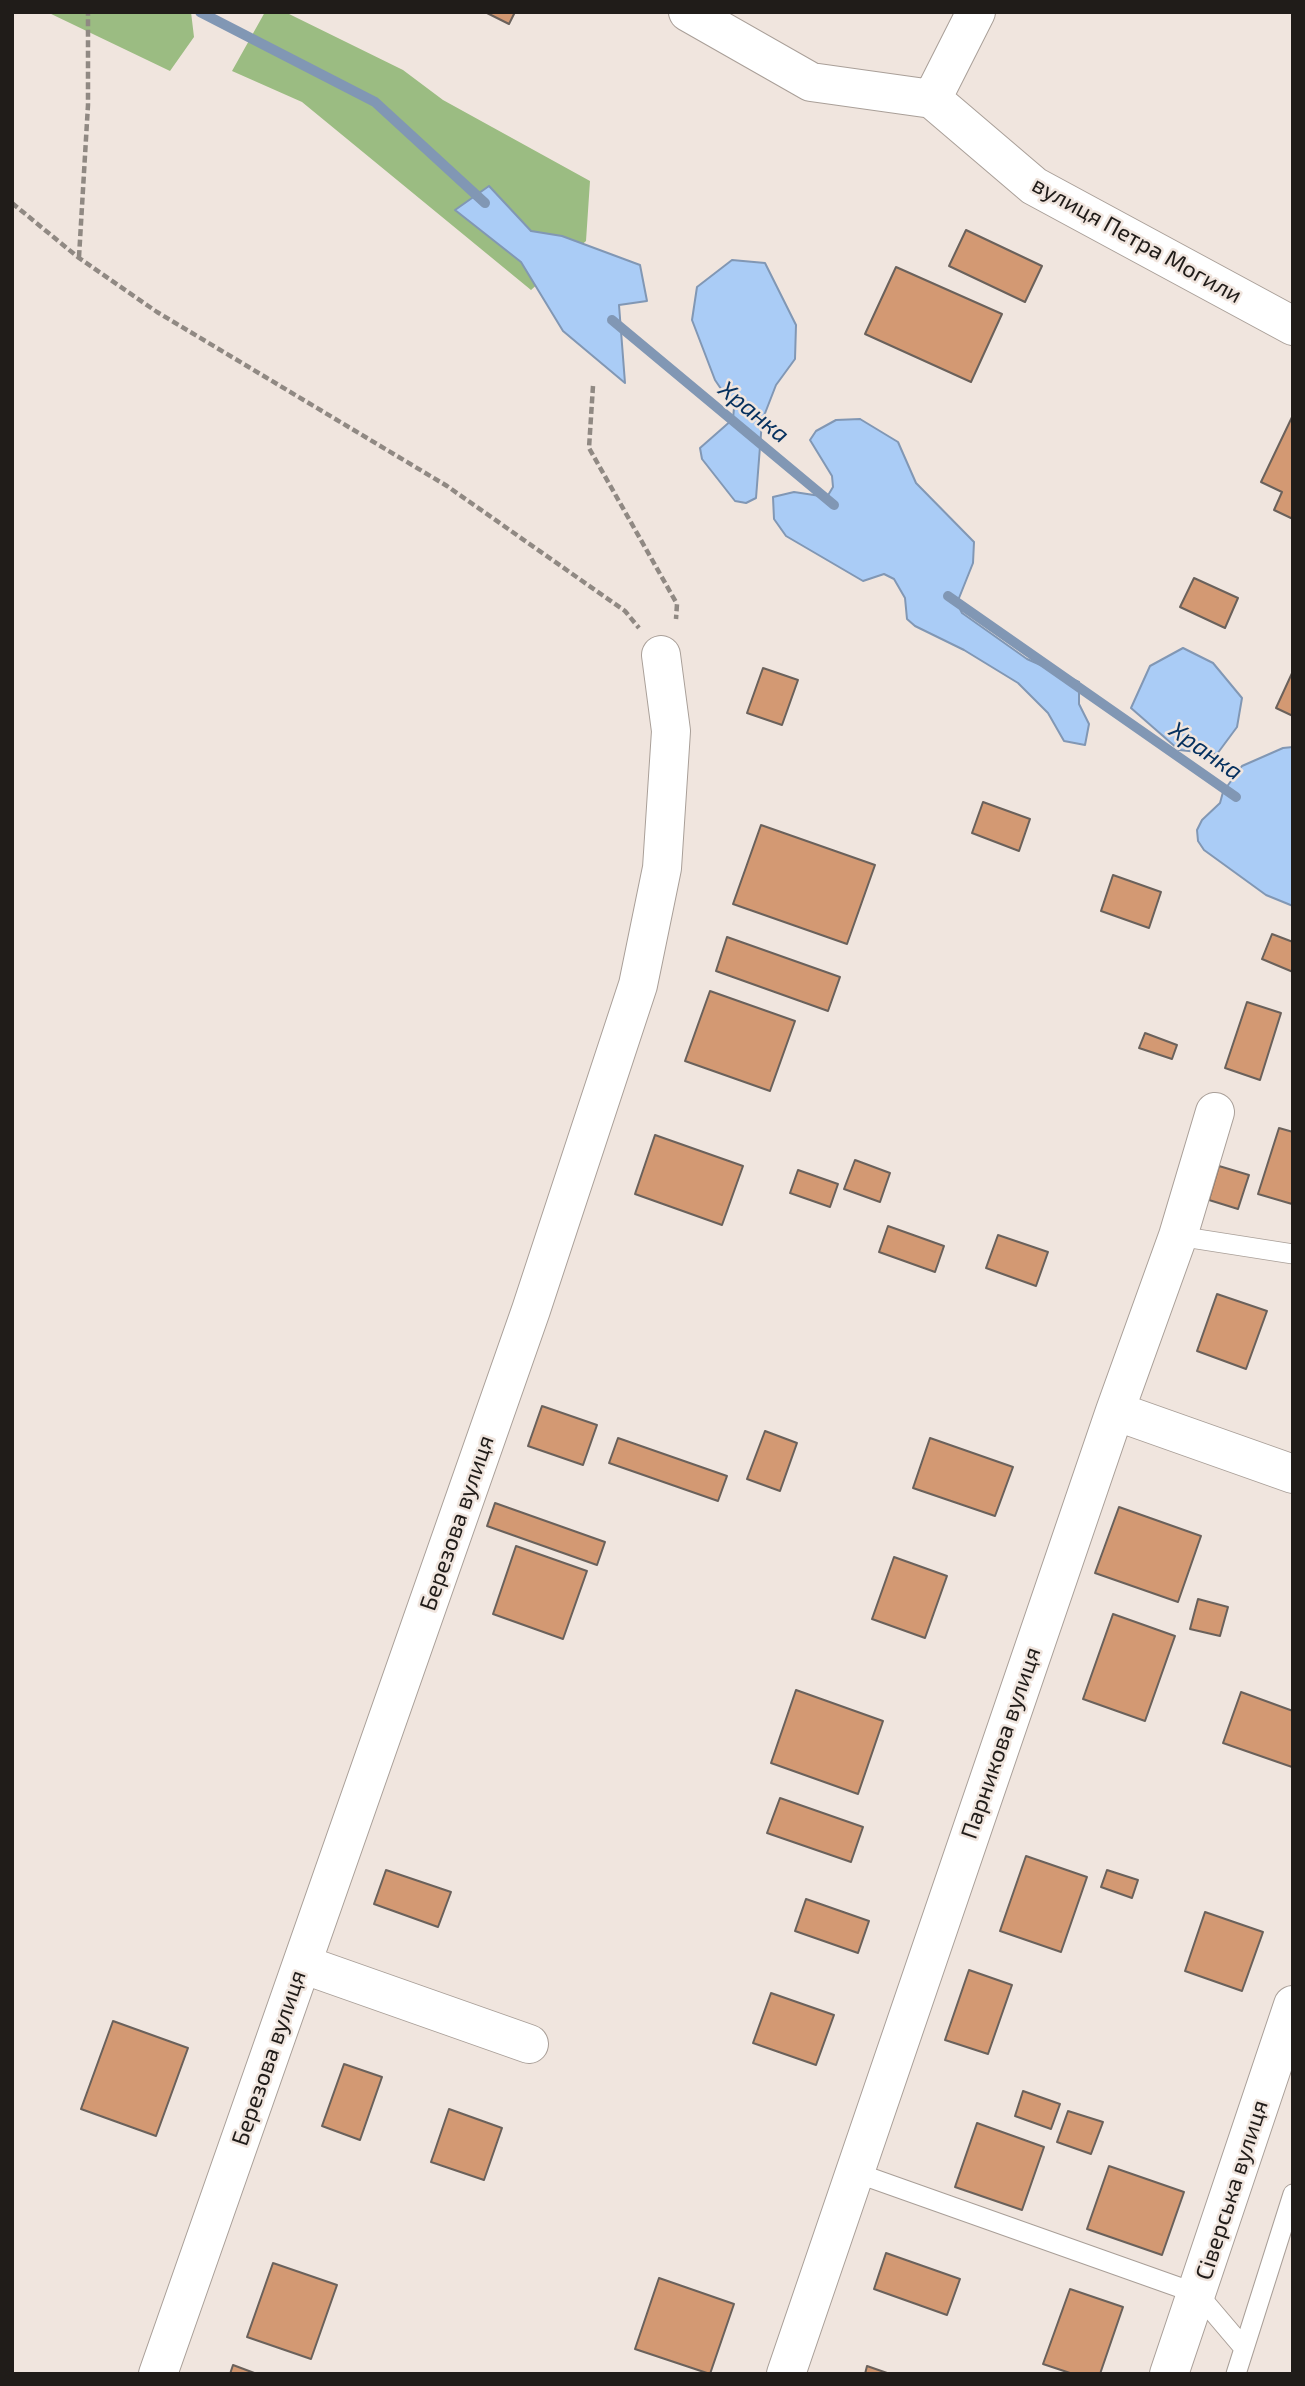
<!DOCTYPE html>
<html>
<head>
<meta charset="utf-8">
<style>
	body { margin:0 }
	#map { position:relative; width:1305px; height:2386px; overflow:hidden; background:#f0e5de; font-family:"Exo 2",sans-serif }
	canvas { display:block }
	.frame { position:absolute; inset:0; border:14px solid #201c19; pointer-events:none }
</style>
</head>
<body>
<div id="map">
<canvas width="1305" height="2386"></canvas>
<div class="frame"></div>
</div>
<script>
const ctx = document.querySelector('canvas').getContext('2d');
ctx.lineJoin = 'round';
function paint(path, color) { ctx.fillStyle = color; ctx.fill(path, 'evenodd'); }
const shape = rows => new Path2D(rows.map(r => 'M' + r).join(''));
function trace(path, color, width, dash) { ctx.strokeStyle = color; ctx.lineWidth = width; ctx.lineCap = dash ? 'butt' : 'round'; ctx.setLineDash(dash || []); ctx.stroke(path); }
function drawText(font, color, halo, rows, align = 'center') {
  ctx.font = font + ' "Exo 2",sans-serif'; ctx.lineWidth = 5; ctx.setLineDash([]); ctx.textBaseline = 'middle'; ctx.strokeStyle = halo; ctx.fillStyle = color; for (const [text, x, y, turn = 0] of rows) {
    ctx.save(); ctx.translate(x, y); ctx.rotate((+turn || 0) * Math.PI / 180); ctx.textAlign = isNaN(turn) ? turn : align; if (halo) ctx.strokeText(text, 0, 0); ctx.fillText(text, 0, 0); ctx.restore();
  }
}
paint(shape([
	[47,12,191,12,194,37,170,71],
	[265,12,285,12,403,70,443,100,590,181,586,241,531,290,302,102,232,71]
]), '#9bbc82');
const water = shape([
	[489,186,531,231,562,236,640,265,647,301,619,305,625,383,563,331,521,262,455,210,489,186],
	[732,260,765,263,796,325,795,359,776,385,762,421,756,498,746,503,735,501,702,459,700,448,733,419,734,408,715,380,692,320,697,287,732,260],
	[860,419,898,442,916,483,974,542,973,563,957,603,962,613,1027,659,1079,682,1079,704,1089,724,1085,745,1064,741,1048,713,1018,683,964,650,915,626,907,619,905,598,894,579,884,574,863,581,786,536,774,519,773,497,794,492,827,497,833,487,832,476,810,440,816,431,836,420,860,419],
	[1183,648,1213,663,1242,698,1237,727,1217,754,1179,750,1131,708,1150,666,1183,648],
	[1293,747,1293,906,1266,895,1204,850,1198,841,1197,830,1202,820,1220,803,1223,792,1242,766,1283,748,1293,747]
]);
paint(water, '#aaccf6');
trace(water, '#8197b4', 2);
trace(shape([
	[200,12,375,102,485,203],
	[612,320,834,505],
	[948,596,1236,797]
]), '#8197b4', 10);
const building = shape([
	[485,12,515,12,509,24,485,12],
	[966,230,1042,266,1025,302,949,266,966,230],
	[896,267,1002,314,971,382,865,334,896,267],
	[1293,415,1293,519,1274,510,1282,492,1261,482,1293,415],
	[1194,578,1238,598,1225,628,1180,607,1194,578],
	[763,668,798,680,782,725,747,713,763,668],
	[1293,671,1293,716,1276,708,1293,671],
	[983,802,1030,819,1019,851,972,833,983,802],
	[761,825,875,865,847,944,733,904,761,825],
	[1113,875,1161,892,1149,928,1101,911,1113,875],
	[1272,934,1293,942,1293,972,1262,959,1272,934],
	[727,937,840,977,828,1011,716,971,727,937],
	[710,991,795,1021,770,1091,685,1061,710,991],
	[1247,1002,1281,1013,1260,1080,1225,1068,1247,1002],
	[1145,1033,1177,1045,1172,1059,1139,1048,1145,1033],
	[1279,1128,1293,1132,1292,1204,1258,1194,1279,1128],
	[655,1135,743,1166,722,1225,635,1194,655,1135],
	[855,1160,890,1173,880,1202,844,1189,855,1160],
	[1219,1166,1249,1175,1238,1209,1209,1200,1219,1166],
	[798,1170,838,1184,830,1207,790,1193,798,1170],
	[888,1226,944,1246,935,1272,879,1252,888,1226],
	[998,1235,1048,1252,1036,1286,986,1268,998,1235],
	[1217,1294,1267,1311,1246,1369,1197,1351,1217,1294],
	[542,1406,597,1425,583,1465,528,1446,542,1406],
	[765,1431,797,1443,780,1491,747,1479,765,1431],
	[618,1438,727,1476,718,1501,609,1463,618,1438],
	[930,1438,1013,1467,995,1516,913,1488,930,1438],
	[495,1503,605,1542,597,1565,487,1526,495,1503],
	[1119,1507,1201,1536,1178,1602,1095,1573,1119,1507],
	[516,1546,587,1571,563,1639,493,1614,516,1546],
	[894,1557,947,1576,925,1638,872,1619,894,1557],
	[1198,1599,1228,1607,1220,1636,1190,1629,1198,1599],
	[1113,1614,1175,1636,1145,1721,1083,1699,1113,1614],
	[796,1690,883,1721,858,1794,771,1763,796,1690],
	[1241,1692,1293,1711,1292,1767,1223,1743,1241,1692],
	[780,1798,863,1827,851,1862,767,1833,780,1798],
	[1026,1856,1087,1877,1061,1952,1000,1931,1026,1856],
	[386,1870,451,1892,438,1927,374,1904,386,1870],
	[1107,1870,1138,1880,1132,1898,1101,1887,1107,1870],
	[806,1899,869,1921,858,1953,795,1931,806,1899],
	[1205,1912,1263,1932,1242,1991,1185,1971,1205,1912],
	[969,1970,1012,1985,988,2054,945,2040,969,1970],
	[771,1993,834,2015,816,2065,753,2043,771,1993],
	[113,2021,188,2048,156,2136,81,2109,113,2021],
	[344,2064,382,2077,360,2140,322,2126,344,2064],
	[1023,2091,1060,2104,1051,2129,1015,2116,1023,2091],
	[449,2109,502,2128,484,2180,431,2162,449,2109],
	[1068,2111,1103,2122,1091,2154,1057,2142,1068,2111],
	[977,2123,1044,2147,1022,2210,955,2187,977,2123],
	[1109,2166,1184,2192,1162,2255,1087,2229,1109,2166],
	[886,2253,960,2279,947,2315,874,2289,886,2253],
	[273,2263,337,2285,311,2359,247,2337,273,2263],
	[659,2278,734,2304,710,2374,635,2349,659,2278],
	[1070,2289,1123,2307,1100,2374,1073,2374,1043,2364,1070,2289],
	[233,2365,257,2374,230,2374,233,2365],
	[867,2366,890,2374,865,2374,867,2366]
]);
paint(building, '#d39973');
trace(building, '#6a615b', 2);
const service = shape([
	[1178,1236,1293,1254],
	[854,2172,1198,2294,1243,2347],
	[1236,2374,1293,2194]
]);
const minor = shape([
	[688,12,811,82,932,99,1034,186,1293,326],
	[932,99,976,12],
	[1115,1411,1293,1474],
	[302,1964,529,2044],
	[158,2374,531,1310,638,985,662,868,671,731,661,655],
	[786,2374,1115,1411,1178,1236,1215,1112],
	[1169,2374,1293,2005]
]);
trace(service, '#a99f98', 21);
trace(minor, '#a99f98', 40);
trace(shape([
	[12,203,79,258,157,312,447,486,625,611,639,628],
	[79,257,88,105,88,12],
	[593,386,589,448,677,604,676,619]
]), '#908983', 4.5, [7, 3.5]);
trace(service, '#fff', 19);
trace(minor, '#fff', 38);
drawText('23px', '#201c19', '#f0e5de', [
	["вулиця Петра Могили",1137,240,29],
	["Березова вулиця",457,1523,-71],
	["Парникова вулиця",1001,1743,-71],
	["Березова вулиця",269,2058,-71],
	["Сіверська вулиця",1232,2190,-72]
]);
drawText('italic 24px', '#05305e', '#f0e5de', [
	["Хранка",754,412,39],
	["Хранка",1206,751,35]
]);
</script>
</body>
</html>
